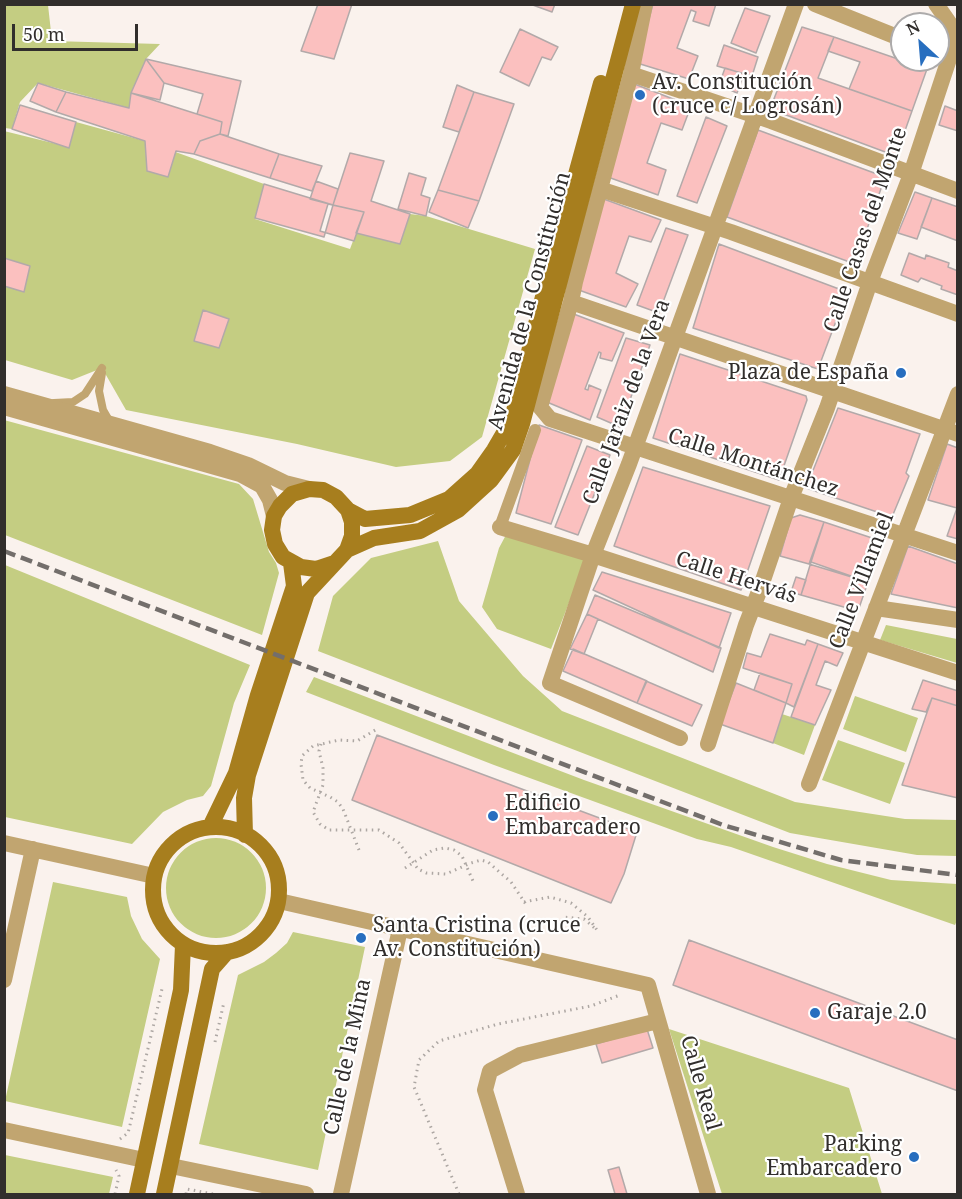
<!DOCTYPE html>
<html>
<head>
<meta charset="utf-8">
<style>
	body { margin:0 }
	#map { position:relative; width:962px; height:1199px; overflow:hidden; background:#faf2ed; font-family:"Noto Serif",serif }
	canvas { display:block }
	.frame { position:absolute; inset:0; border:6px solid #312e2c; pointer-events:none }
	.north { position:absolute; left:890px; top:12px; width:60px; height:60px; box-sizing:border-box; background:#fff; border:2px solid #adabab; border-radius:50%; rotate:334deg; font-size:16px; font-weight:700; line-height:24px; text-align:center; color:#312e2c }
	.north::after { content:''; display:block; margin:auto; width:21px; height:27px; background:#276ebf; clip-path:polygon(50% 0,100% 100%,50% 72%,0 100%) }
	.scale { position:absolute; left:12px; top:24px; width:126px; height:27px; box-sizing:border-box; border:3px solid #312e2c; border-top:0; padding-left:8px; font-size:18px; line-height:21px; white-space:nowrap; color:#312e2c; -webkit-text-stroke:4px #fff; paint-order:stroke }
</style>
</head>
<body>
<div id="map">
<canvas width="962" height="1199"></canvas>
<div class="frame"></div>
<div class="north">N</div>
<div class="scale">50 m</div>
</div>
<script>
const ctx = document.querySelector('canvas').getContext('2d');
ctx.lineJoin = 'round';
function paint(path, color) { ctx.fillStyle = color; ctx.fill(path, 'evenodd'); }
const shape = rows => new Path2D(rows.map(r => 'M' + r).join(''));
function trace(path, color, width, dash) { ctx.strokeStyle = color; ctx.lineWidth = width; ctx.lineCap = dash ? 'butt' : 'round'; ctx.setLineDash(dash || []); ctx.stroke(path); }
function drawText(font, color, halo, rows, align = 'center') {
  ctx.font = font + ' "Noto Serif",serif'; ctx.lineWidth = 4.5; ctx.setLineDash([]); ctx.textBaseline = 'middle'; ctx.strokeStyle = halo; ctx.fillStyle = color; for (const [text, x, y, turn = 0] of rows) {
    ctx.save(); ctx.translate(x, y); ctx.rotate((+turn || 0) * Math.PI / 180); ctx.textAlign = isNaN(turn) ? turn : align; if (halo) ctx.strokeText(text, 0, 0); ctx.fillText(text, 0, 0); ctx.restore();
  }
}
paint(shape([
	[5,5,48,5,52,41,160,44,146,59,131,93,129,108,38,83,20,102,12,129,5,128],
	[76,122,145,141,264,184,255,219,350,249,356,233,400,244,410,214,426,216,535,249,482,437,450,461,396,467,297,444,126,410,102,368,72,380,5,360,4,131,69,147],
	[4,420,239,484,253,499,269,552,276,563,279,573,262,635,5,535],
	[507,533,586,559,551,649,497,629,482,607,499,548],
	[438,541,459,601,523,676,562,711,795,802,905,819,957,820,957,856,917,855,790,833,318,651,333,596,371,558],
	[5,565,250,665,234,703,211,786,203,796,187,800,163,812,132,844,5,817],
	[886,625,957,639,957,663,880,640],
	[314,677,584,780,773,847,827,864,891,880,957,884,958,918,955,925,731,847,697,839,494,765,306,692],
	[855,696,918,718,906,752,843,729],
	[782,714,815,725,804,755,773,743],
	[838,740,905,763,890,804,822,780],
	'166 888a50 50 0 1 1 100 0a50 50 0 1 1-100 0Z',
	[53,882,127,897,131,916,142,939,160,959,122,1127,5,1101],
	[293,932,365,947,318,1170,199,1144,238,975,264,962,276,953,287,943],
	[669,1029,849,1088,882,1194,722,1194],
	[5,1155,113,1177,109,1194,5,1194]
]), '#c4cd82');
const building = shape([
	[318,4,352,4,334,59,301,51,318,4],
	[530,4,555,4,552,12,530,4],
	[653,4,716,4,709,26,693,21,696,12,691,10,677,48,698,56,689,79,637,63,653,4],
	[745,8,770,16,756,53,731,43,745,8],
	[802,27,834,37,818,78,912,111,896,156,770,109,802,27],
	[520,29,558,47,551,60,542,57,529,86,500,72,520,29],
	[834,37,927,69,912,111,849,89,860,62,828,51,834,37],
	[724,45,758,57,752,76,717,66,724,45],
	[146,59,164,83,160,100,131,93,146,59],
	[146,59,241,81,228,136,220,134,222,122,197,114,203,94,164,83,146,59],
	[725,68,744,74,737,93,719,85,725,68],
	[38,83,66,92,56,112,30,101,38,83],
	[632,83,691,106,682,130,661,123,647,163,666,170,658,195,605,176,632,83],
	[457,85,474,92,459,132,443,127,457,85],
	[66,92,129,108,131,93,222,122,220,134,200,141,194,154,176,151,168,177,147,171,145,141,56,112,66,92],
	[474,92,514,104,479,201,438,190,474,92],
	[20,105,76,122,69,148,12,129,20,105],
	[945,106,958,111,958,131,939,125,945,106],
	[706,117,727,126,697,203,677,196,706,117],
	[758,130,885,177,855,264,727,217,758,130],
	[220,134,279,154,270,178,194,154,200,141,220,134],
	[350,153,384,161,371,201,410,214,400,244,356,233,364,212,333,205,350,153],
	[279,154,322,166,312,191,270,178,279,154],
	[409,173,426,178,421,195,430,198,426,216,398,209,409,173],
	[316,181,338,189,333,205,310,199,316,181],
	[264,184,333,205,324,237,255,218,264,184],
	[438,190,479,201,468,228,429,212,438,190],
	[915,192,932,198,917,239,898,233,915,192],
	[601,198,661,220,651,242,629,236,616,273,638,284,626,307,576,289,601,198],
	[932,198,958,207,958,241,921,227,932,198],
	[328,204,364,212,354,241,320,231,328,204],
	[666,228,688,235,659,313,637,305,666,228],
	[719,244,847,292,818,369,693,328,719,244],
	[909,253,925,259,926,255,949,263,948,267,958,271,958,295,941,289,942,286,921,278,918,282,901,275,909,253],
	[4,258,30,266,24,292,4,286,4,258],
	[203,310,229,319,219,348,194,341,203,310],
	[571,313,624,333,612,361,600,358,601,353,599,352,585,389,588,390,589,385,601,390,590,420,542,400,571,313],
	[626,338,650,345,620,427,597,417,626,338],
	[680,354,806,396,807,400,779,480,653,438,680,354],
	[838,408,920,434,906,473,909,476,892,517,806,488,838,408],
	[539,425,582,440,551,524,516,513,539,425],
	[947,444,958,448,958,539,947,536,957,508,928,500,947,444],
	[587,446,610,455,578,535,555,527,587,446],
	[643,467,770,506,741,590,614,546,643,467],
	[800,515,824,522,811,562,809,564,780,556,791,518,800,515],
	[824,522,884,542,868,582,809,564,824,522],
	[908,546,958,564,958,608,891,594,908,546],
	[811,562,868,582,858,611,801,595,811,562],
	[602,572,731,613,719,648,593,590,602,572],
	[796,577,806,580,801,595,791,592,796,577],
	[595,595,721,648,713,672,587,614,595,595],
	[587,614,598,619,584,654,570,649,587,614],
	[770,634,805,645,807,640,818,644,794,707,786,703,792,684,743,668,747,653,761,657,770,634],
	[818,644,843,653,837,666,825,661,816,685,831,690,815,725,791,717,818,644],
	[573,649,647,681,637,703,563,671,573,649],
	[760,673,792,684,786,703,754,690,760,673],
	[923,680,958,691,958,706,932,698,926,712,912,709,923,680],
	[646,681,702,705,692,726,637,703,646,681],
	[736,683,786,703,773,743,720,724,736,683],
	[932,698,958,706,958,798,902,785,932,698],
	[377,735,637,832,624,874,611,903,352,800,377,735],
	[689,940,958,1040,958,1091,673,985,689,940],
	[647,1029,653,1048,602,1063,596,1044,647,1029],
	[619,1167,627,1194,615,1194,608,1170,619,1167]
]);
paint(building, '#fbc0bf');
trace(building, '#b2a9a9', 1.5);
trace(shape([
	[321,744,319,751,323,768,323,785,313,812,320,824,329,830,379,830,399,843,418,869,426,873,446,874,471,863,481,860,488,862,511,882,527,906],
	[359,850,343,809,338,802,330,797,310,788,303,780,301,764,302,756,313,746,339,740,357,741,377,729],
	[405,868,433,850,445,848,454,850,462,856,473,881],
	[524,902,550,897,571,903,588,917,597,930,584,919,563,917],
	[215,1042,224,1002],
	[120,1139,128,1133,130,1125,162,989],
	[115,1194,119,1176,116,1170],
	[186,1194,187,1189,213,1194],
	[459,1194,414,1087,419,1060,439,1041,498,1024,591,1006,620,995]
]), '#ada7a3', 3, [1.5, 4.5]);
trace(shape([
	[102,373,99,391,103,410,111,424],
	[54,403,73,402,85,394,102,368]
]), '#c1a570', 8);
trace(shape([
	[500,527,535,430]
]), '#c1a570', 12);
trace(shape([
	[645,4,631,74,575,282,571,302,540,407,550,419,958,553],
	[815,4,902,39],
	[631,74,771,121,958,191],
	[600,189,731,232,958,314],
	[571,302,958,434],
	[4,394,210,452,248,465,285,483,309,489],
	[4,407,240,474,262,486,270,500,274,516],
	[500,527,593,555,958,673],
	[876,608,958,620],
	[680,738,550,683,593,555,629,464,796,4],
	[708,744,746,625,760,589,791,498,827,408,870,282,911,174,949,59,954,39,950,24,936,4],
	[809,784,958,394],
	[4,843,154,876],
	[279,901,648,985,708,1194],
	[4,980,33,849],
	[4,1130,144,1160],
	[171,1166,306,1194],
	[341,1194,400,929],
	[517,1194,485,1090,490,1071,520,1055,658,1021]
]), '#c1a570', 16);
trace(shape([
	[348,510,365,519,410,515,449,499,477,474,494,450,512,419,549,273,601,83],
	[347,550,374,538,420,531,458,510,491,480,513,450,522,424,633,4],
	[210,827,236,773,258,695,294,586,291,563],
	'153 890a63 63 0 1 1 126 0a63 63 0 1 1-126 0Z',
	[245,835,244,798,248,775,307,593,347,550,352,536,352,522,348,510,336,497,323,490,309,489,292,494,280,506,274,516,272,530,275,544,283,557,301,567,316,569,334,563],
	[137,1194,181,990,183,945],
	[164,1194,212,969,227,952]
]), '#a77e1e', 16);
trace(shape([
	[4,551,723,825,841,860,958,875]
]), '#736e6b', 4.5, [12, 6]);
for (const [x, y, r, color] of [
	[640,95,6,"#276ebf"],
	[901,373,6,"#276ebf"],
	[493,816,6,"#276ebf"],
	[361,938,6,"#276ebf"],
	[815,1013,6,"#276ebf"],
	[914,1157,6,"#276ebf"]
]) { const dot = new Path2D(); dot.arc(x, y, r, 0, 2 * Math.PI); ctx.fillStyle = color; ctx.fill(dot); trace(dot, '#fff', 2); }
drawText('21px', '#312e2c', '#fff', [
	["Av. Constitución",652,83],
	["(cruce c/ Logrosán)",652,107],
	["Plaza de España",889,373,"right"],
	["Edificio",505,804],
	["Embarcadero",505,828],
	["Santa Cristina (cruce",373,926],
	["Av. Constitución)",373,950],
	["Garaje 2.0",827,1013],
	["Parking",902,1145,"right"],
	["Embarcadero",902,1169,"right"]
], 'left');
drawText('21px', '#312e2c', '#fff', [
	["Calle Casas del Monte",866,230,-71],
	["Avenida de la Constitución",530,301,-75],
	["Calle Jaraiz de la Vera",627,402,-70],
	["Calle Montánchez",753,463,18],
	["Calle Hervás",736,578,18],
	["Calle Villamiel",862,581,-69],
	["Calle de la Mina",348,1057,-78],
	["Calle Real",700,1083,74]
]);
</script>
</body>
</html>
